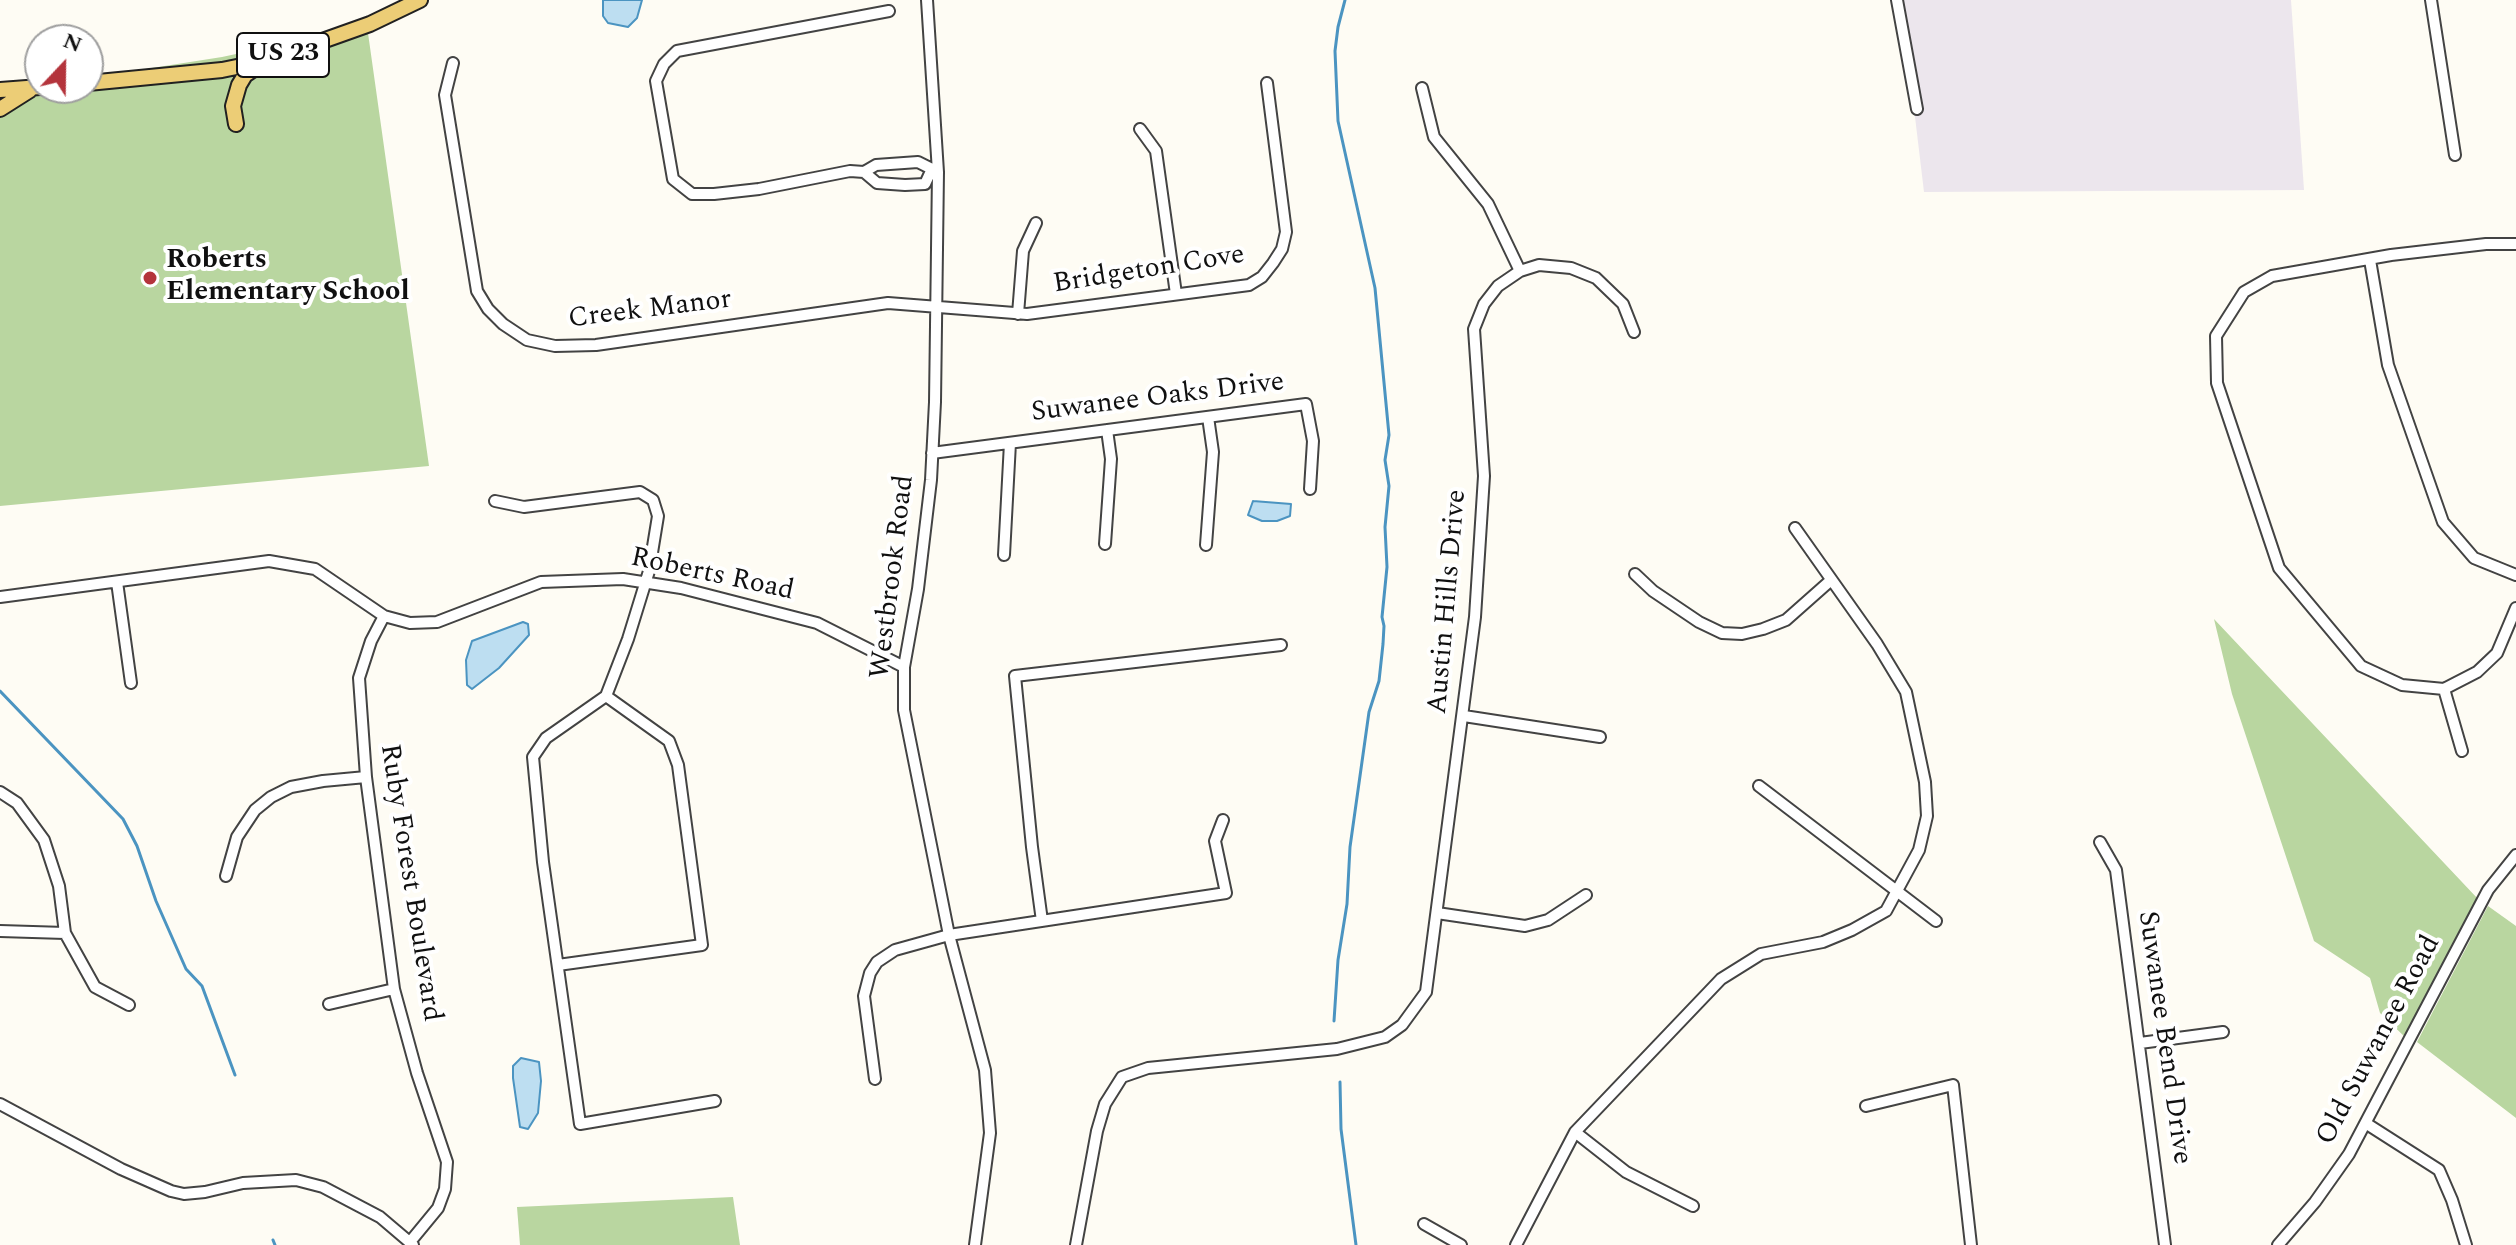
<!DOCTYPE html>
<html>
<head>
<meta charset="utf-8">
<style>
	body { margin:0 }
	#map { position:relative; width:2516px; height:1245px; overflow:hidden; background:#fefcf4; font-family:Spectral,serif }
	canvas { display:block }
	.north { position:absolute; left:24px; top:24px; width:80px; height:80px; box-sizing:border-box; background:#fff; border:2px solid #9f9f9f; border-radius:50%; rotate:22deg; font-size:22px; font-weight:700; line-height:32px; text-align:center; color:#101010 }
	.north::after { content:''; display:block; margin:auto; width:28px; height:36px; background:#b4343c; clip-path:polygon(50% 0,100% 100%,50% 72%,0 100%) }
</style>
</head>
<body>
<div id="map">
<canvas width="2516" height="1245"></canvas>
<div class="north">N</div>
</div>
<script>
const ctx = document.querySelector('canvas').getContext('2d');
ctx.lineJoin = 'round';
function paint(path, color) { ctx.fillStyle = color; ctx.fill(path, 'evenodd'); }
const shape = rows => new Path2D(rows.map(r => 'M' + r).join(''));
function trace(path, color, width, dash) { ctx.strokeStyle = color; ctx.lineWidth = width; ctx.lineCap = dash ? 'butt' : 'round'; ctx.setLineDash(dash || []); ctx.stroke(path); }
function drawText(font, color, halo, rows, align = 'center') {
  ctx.font = font + ' Spectral,serif'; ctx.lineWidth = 8; ctx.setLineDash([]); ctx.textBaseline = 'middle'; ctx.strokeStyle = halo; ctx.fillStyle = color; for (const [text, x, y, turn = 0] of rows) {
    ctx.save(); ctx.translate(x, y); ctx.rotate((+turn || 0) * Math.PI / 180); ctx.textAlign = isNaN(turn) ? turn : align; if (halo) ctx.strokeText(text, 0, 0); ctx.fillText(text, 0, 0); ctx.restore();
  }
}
paint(shape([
	[1901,0,2291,0,2304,190,1924,192]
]), '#ece6ed');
paint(shape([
	[367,26,429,466,0,506,0,91,88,88,88,78,222,57],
	[2214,619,2478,899,2406,1038,2380,1013,2370,978,2314,941,2232,694],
	[2488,906,2516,926,2516,1118,2417,1042],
	[733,1197,740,1245,520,1245,517,1207]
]), '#b9d6a0');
const water = shape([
	[603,0,642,0,637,18,628,27,608,23,603,16,603,0],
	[1253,501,1291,504,1290,516,1277,521,1262,521,1248,515,1253,501],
	[523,622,528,624,529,635,499,668,472,689,467,685,466,660,472,641,523,622],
	[521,1058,539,1062,541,1081,538,1113,528,1129,520,1127,513,1078,513,1066,521,1058]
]);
paint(water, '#bddef1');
trace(water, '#4b94c1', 2);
trace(shape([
	[0,691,123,819,137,846,156,901,186,969,202,986,235,1075],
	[1334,1021,1338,960,1347,904,1350,847,1369,712,1379,681,1383,644,1384,626,1382,617,1387,567,1385,527,1389,486,1385,460,1389,435,1375,288,1338,121,1335,51,1338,27,1345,0],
	[1340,1082,1341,1129,1356,1245],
	[273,1240,275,1245]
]), '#4b94c1', 3);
const minor = shape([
	[927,0,938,172,935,402,931,480,918,589,904,667,904,710,949,935,985,1070,990,1133,975,1245],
	[1897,0,1917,109],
	[2431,0,2455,155],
	[889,11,677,51,664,64,656,81,673,179,692,194,714,194,759,189,850,171,864,172,876,165,918,162,938,172],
	[453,63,445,95,477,291,488,309,503,324,527,340,555,346,596,345,888,303,1027,314,1249,285,1262,277,1273,263,1282,249,1286,232,1267,83],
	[1422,88,1434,137,1488,204,1520,271],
	[1140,129,1156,151,1176,294],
	[864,172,877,183,905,185,925,184,931,171],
	[2516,244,2486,244,2391,255,2272,276,2244,292,2216,336,2217,383,2279,568,2361,666,2402,685,2444,689,2477,672,2497,653,2516,608],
	[2370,260,2388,365,2443,522,2474,558,2516,575],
	[1018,314,1023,251,1036,223],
	[932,453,1306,404,1313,441,1310,489],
	[495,501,524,507,640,492,653,500,658,516,649,571,628,639,606,696,546,738,533,757,543,862,580,1124,715,1101],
	[1105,544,1111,459,1107,430],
	[1206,545,1213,452,1208,417],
	[1004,555,1010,443],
	[1635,574,1653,591,1699,622,1722,633,1742,634,1763,629,1786,620,1830,581],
	[117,582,131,683],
	[0,597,269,561,315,569,384,616,410,623,437,622,541,582,623,579,681,588,817,623,904,667],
	[384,616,371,641,359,678,366,777,394,989,417,1073,447,1162,445,1189,438,1208,410,1242],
	[2444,689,2462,751],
	[1464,716,1600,737],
	[1759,786,1936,921],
	[0,792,17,803,44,840,59,886,65,933,95,987,129,1005],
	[2100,842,2116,870,2165,1245],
	[226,876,237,837,255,810,271,797,291,787,323,781,366,777],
	[1437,913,1525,926,1548,920,1586,895],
	[1042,921,1032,847,1015,676,1281,645],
	[0,931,65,933],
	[558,965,702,945,678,765,669,741,606,696],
	[329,1004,394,989],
	[2140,1043,2223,1032],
	[875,1079,864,996,870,973,877,962,895,950,949,935,1226,893,1215,841,1223,820],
	[0,1104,121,1169,171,1191,184,1194,205,1192,243,1183,296,1180,323,1187,380,1217,413,1245],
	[1866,1106,1953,1085,1971,1245],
	[2367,1124,2439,1170,2452,1200,2466,1245],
	[1575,1132,1626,1172,1693,1206],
	[1424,1224,1461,1245],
	[1076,1245,1097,1131,1105,1104,1122,1077,1148,1068,1337,1049,1385,1037,1402,1025,1426,992,1475,617,1484,476,1474,329,1484,304,1498,286,1520,271,1539,265,1571,268,1596,278,1623,304,1634,332],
	[1516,1245,1575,1132,1721,979,1761,954,1823,942,1852,930,1886,911,1919,850,1927,816,1925,782,1906,692,1877,644,1795,528],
	[2278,1245,2315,1202,2349,1154,2488,890,2516,855]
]);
const major = shape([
	[88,83,222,70,266,61,370,24,420,0],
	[0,90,40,87],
	[0,109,30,90],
	[236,124,233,106,239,85,245,75,261,64]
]);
trace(minor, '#434343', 14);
trace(major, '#212121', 18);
trace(minor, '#fff', 10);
trace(major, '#eccd76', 14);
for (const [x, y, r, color] of [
	[150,278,8,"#b4343c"]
]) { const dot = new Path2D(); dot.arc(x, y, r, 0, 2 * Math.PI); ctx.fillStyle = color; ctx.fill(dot); trace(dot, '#fff', 3); }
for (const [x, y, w] of [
	[283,55,92]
]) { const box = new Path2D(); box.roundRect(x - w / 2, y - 22, w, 44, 6); ctx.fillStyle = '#fff'; ctx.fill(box); trace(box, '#101010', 2); }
drawText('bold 26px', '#101010', null, [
	["US 23",283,55]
]);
drawText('bold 28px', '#101010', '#fff', [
	["Roberts",166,262],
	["Elementary School",166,294]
], 'left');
drawText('28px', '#101010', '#fff', [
	["Bridgeton Cove",1149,271,-9],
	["Creek Manor",650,311,-7],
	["Suwanee Oaks Drive",1158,399,-7],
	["Roberts Road",712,576,12],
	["Westbrook Road",894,577,-83],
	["Austin Hills Drive",1449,602,-85],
	["Ruby Forest Boulevard",409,883,81],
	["Suwanee Bend Drive",2163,1038,82],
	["Old Suwanee Road",2380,1041,-62]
]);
</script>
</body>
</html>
